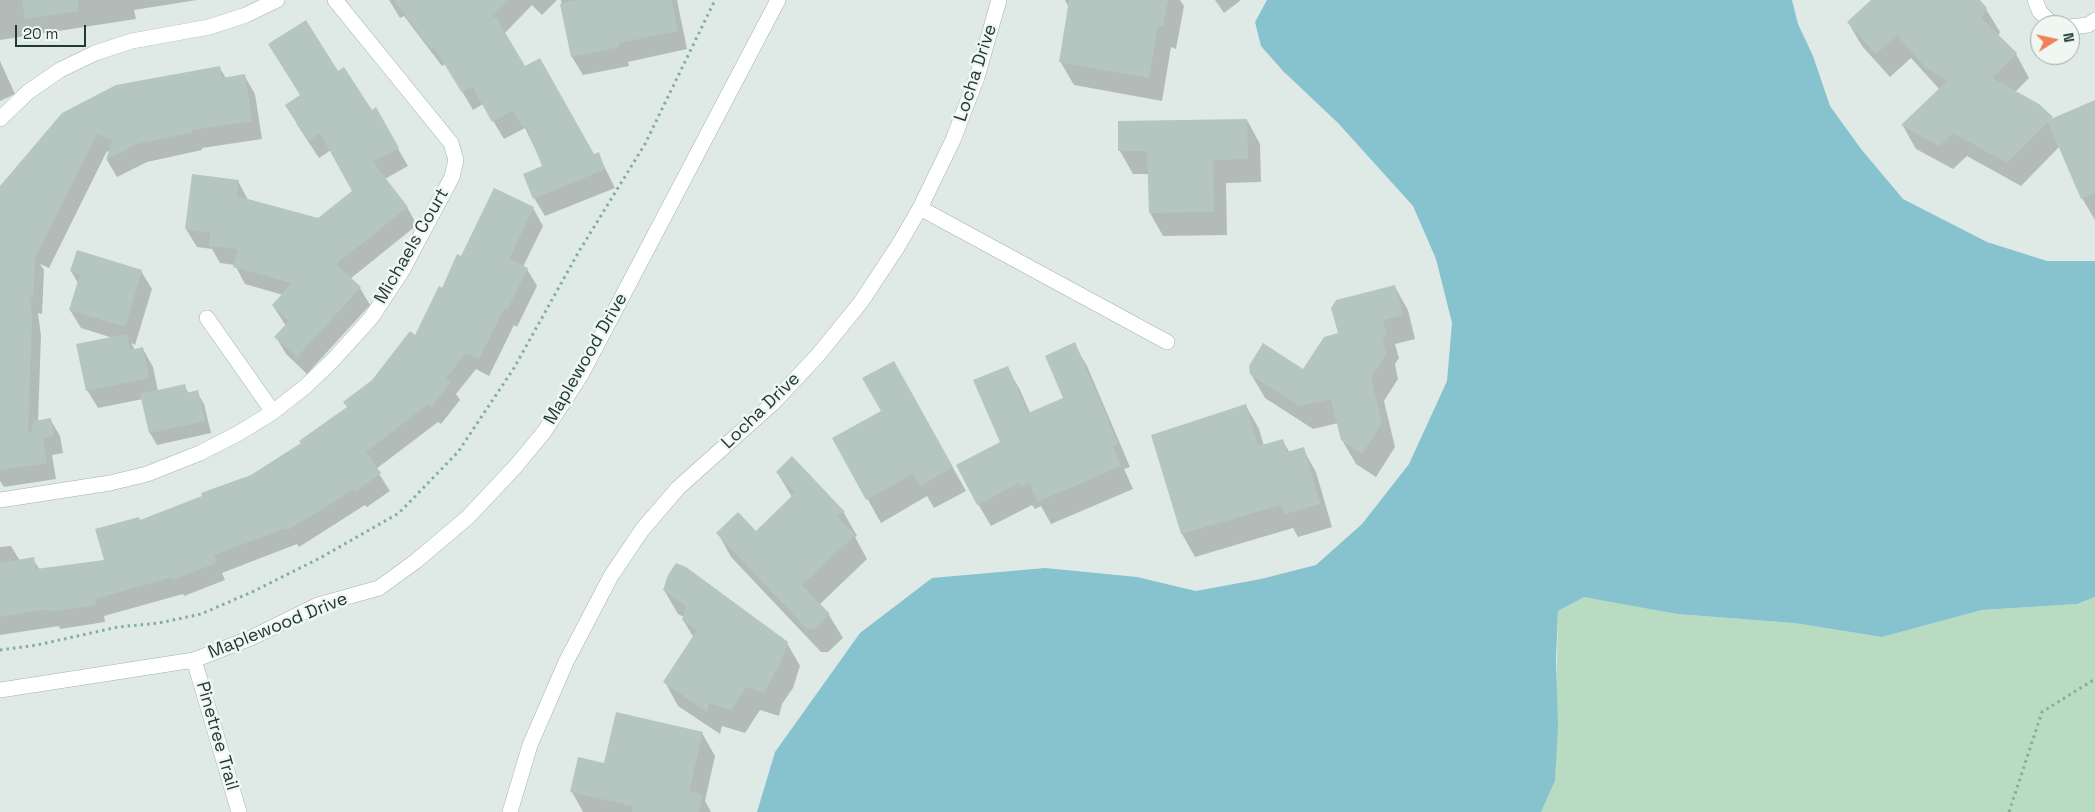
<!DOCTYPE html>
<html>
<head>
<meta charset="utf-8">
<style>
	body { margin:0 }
	#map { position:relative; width:2095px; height:812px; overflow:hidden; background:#dfeae6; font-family:"Space Grotesk",sans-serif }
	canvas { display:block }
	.north { position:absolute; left:2030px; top:15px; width:50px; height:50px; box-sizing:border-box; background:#f0f7f3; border:1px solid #9daba7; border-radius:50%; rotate:80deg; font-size:14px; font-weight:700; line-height:20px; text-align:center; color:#213a34 }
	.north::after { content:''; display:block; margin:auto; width:18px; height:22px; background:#f08058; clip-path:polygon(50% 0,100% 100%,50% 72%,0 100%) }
	.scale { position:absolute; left:15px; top:25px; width:71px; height:22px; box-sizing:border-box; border:2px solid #213a34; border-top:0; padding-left:6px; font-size:15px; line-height:18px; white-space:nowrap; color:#213a34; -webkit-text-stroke:4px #f0f7f3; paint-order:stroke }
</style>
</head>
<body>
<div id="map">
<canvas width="2095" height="812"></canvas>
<div class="north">N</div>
<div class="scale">20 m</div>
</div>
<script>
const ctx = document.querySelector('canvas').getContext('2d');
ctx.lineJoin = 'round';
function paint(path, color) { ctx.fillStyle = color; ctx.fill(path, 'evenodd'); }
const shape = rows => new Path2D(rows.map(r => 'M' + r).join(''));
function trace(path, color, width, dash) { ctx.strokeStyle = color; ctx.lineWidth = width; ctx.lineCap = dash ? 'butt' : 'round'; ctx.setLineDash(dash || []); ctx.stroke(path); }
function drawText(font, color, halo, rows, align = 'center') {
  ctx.font = font + ' "Space Grotesk",sans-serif'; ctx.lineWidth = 5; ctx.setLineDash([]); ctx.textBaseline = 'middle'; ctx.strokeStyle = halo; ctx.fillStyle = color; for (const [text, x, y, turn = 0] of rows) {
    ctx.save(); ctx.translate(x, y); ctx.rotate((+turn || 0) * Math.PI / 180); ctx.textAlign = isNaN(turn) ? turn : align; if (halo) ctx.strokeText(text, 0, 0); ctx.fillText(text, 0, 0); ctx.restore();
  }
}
paint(shape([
	[1584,596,1677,614,1794,623,1882,637,1982,610,2077,604,2095,597,2095,812,1541,812,1555,781,1558,611]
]), '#b8dbc2');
paint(shape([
	[1267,0,1792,0,1798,24,1813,56,1830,106,1861,149,1903,199,1987,242,2047,261,2095,261,2095,597,2077,604,1982,610,1882,637,1794,623,1677,614,1584,597,1558,611,1556,659,1558,727,1555,781,1541,812,757,812,775,752,860,633,932,578,1045,568,1137,577,1196,591,1261,579,1316,565,1362,524,1409,464,1447,381,1452,323,1436,259,1413,206,1338,123,1283,71,1261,46,1255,22]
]), '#87c3cf');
paint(shape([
	[0,0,197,0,134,10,136,19,0,40],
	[389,0,557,0,542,15,532,5,504,34,525,68,594,156,598,154,615,188,545,216,534,198,544,167,525,128,504,139,483,104,473,110,446,64,442,66,404,16,400,18],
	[561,0,677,0,687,49,628,62,629,66,583,75,572,57],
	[1065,0,1180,0,1184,6,1176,49,1171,47,1162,101,1074,85,1060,61,1069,8],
	[1215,0,1241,0,1224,13],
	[1873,0,1979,0,1986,9,2000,32,1998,36,2016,54,2029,78,2015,92,2053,120,2095,102,2095,220,2082,198,2060,146,2021,186,1967,156,1953,169,1916,149,1903,126,1940,90,1911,58,1890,77,1862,46,1848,22],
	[0,61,15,94,0,101],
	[219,67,226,78,244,75,255,94,262,139,202,148,202,150,147,162,117,177,107,160,109,152,107,151,49,268,40,264,44,270,42,314,38,313,41,336,38,421,50,419,60,436,63,453,52,455,56,479,4,487,0,481,0,189,2,186],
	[337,73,371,111,375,109,408,166,385,179,407,207,417,225,350,279,360,288,370,305,307,374,286,354,276,337,286,326,273,306,283,295,245,284,235,265,220,263,212,249,197,247,186,229,238,181,248,200,318,220,354,191,331,150,319,158,296,123],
	[1247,120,1260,144,1261,182,1226,183,1227,235,1163,236,1150,213,1149,174,1133,174,1120,151,1119,123],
	[533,208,543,226,523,267,527,269,537,286,517,327,514,325,489,376,476,369,456,394,460,400,441,424,438,422,376,469,390,491,367,507,365,505,299,547,297,544,222,573,225,580,184,596,183,594,104,616,105,622,60,629,59,626,0,635,0,547,11,546,20,561,33,559,40,570,106,561,140,521,204,497,251,476,302,444,348,408,415,337,462,258],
	[71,271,141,271,152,289,135,345,131,343,135,350,143,349,153,367,158,391,184,385,189,394,197,392,204,404,211,433,157,445,150,433,143,399,98,408,87,390,113,338,81,328,70,310,78,283],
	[1395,287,1408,310,1415,339,1395,344,1399,358,1395,364,1398,379,1384,401,1395,447,1376,477,1356,464,1342,440,1338,423,1313,429,1265,398,1251,374,1303,371,1339,334],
	[1074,344,1087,366,1130,467,1124,469,1133,489,1051,524,1041,506,1035,509,1032,505,991,526,978,504,1002,442,1007,367,1020,390,1030,413,1064,398],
	[907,386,966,491,934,508,927,496,881,523,834,439,882,411],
	[1246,406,1259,429,1264,446,1282,440,1290,453,1303,449,1316,472,1332,527,1298,537,1293,528,1195,557,1182,534,1153,435],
	[792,458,844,513,857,536,855,537,867,559,819,605,829,615,843,638,828,652,821,652,731,557,718,533,756,532,792,497,777,472],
	[664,590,787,643,800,666,793,688,782,704,779,716,760,710,745,733,722,726,720,734,678,706,665,682,694,638,683,620,684,617,678,614],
	[702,733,715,756,705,801,711,812,583,812,572,792,605,765]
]), '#0003');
paint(shape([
	[22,0,78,0,79,11,25,19],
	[394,0,509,0,491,18,496,17,525,66,540,58,594,154,599,152,605,169,533,199,523,174,542,166,526,126,523,128,513,110,492,122,472,86,462,93,434,47,431,49],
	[579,0,671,0,678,31,619,43,619,47,571,57,560,4],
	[1069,0,1168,0,1163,26,1158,25,1149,78,1059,62],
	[1871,0,1980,0,1987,8,1981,18,2017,53,1992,78,2039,104,2053,117,2051,119,2095,100,2095,193,2081,199,2048,122,2007,163,1953,133,1939,146,1901,125,1947,81,1926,68,1897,35,1876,54,1847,22],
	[306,20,338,71,344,67,372,110,376,107,399,148,373,162,408,207,336,264,361,287,297,357,274,337,289,321,272,305,292,283,233,267,238,249,209,246,210,233,185,229,192,174,239,180,237,196,318,218,352,191,320,133,308,141,285,105,300,95,268,44],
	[220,66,222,78,245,74,252,121,192,130,193,132,137,144,106,160,112,140,97,134,35,258,33,298,30,297,32,318,28,431,31,432,34,421,51,418,54,436,43,438,47,463,0,470,0,186,62,113,116,85],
	[1247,119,1248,159,1213,160,1214,212,1149,213,1147,151,1118,151,1118,121],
	[494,188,534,207,509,259,528,268,507,310,504,309,479,359,466,353,446,378,451,382,431,408,427,405,366,452,381,473,356,491,354,489,288,530,286,528,214,555,216,563,173,580,172,577,95,599,96,605,49,612,49,609,0,617,0,563,34,557,36,569,104,560,95,529,139,517,140,520,202,496,201,493,251,475,301,443,299,441,347,407,343,402,372,380,410,331,415,335,439,286,442,288,457,254,461,256],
	[77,250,142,270,125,327,69,310,80,274,70,271],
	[1395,285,1403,315,1383,320,1387,334,1382,340,1386,354,1371,377,1382,423,1362,454,1341,440,1331,399,1299,406,1250,374,1249,366,1263,343,1303,369,1324,337,1338,333,1331,308,1336,300],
	[127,334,130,350,143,347,149,378,86,391,76,344],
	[1075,342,1118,444,1113,446,1121,466,1037,502,1030,483,1021,487,1019,483,977,505,956,465,1000,442,973,380,1008,366,1028,413,1063,398,1045,356],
	[894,361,953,467,920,486,913,474,866,500,832,438,881,411,862,378],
	[185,384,187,393,198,390,205,421,149,433,140,394],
	[1246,404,1258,446,1283,439,1287,452,1304,447,1320,504,1284,514,1281,505,1181,534,1151,435],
	[792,456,845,512,837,516,855,535,802,585,830,614,814,629,807,629,716,533,738,512,756,531,795,493,776,472],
	[676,563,686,567,788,642,780,664,770,681,765,693,746,687,731,710,709,703,707,712,663,682,697,630,682,620,686,606,663,590,668,575],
	[616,712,703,732,689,791,703,795,699,812,632,812,633,806,570,792,578,757,604,763]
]), '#b5c5bf');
const minor = shape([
	[2035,0,2040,12,2050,22,2058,25],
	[2070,27,2088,25,2095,20],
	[0,119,28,92,60,70,95,53,132,41,209,27,246,15,277,0],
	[920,208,1167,342],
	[207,318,273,412],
	[0,500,110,483,147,474,200,453,239,433,273,412,306,386,333,360,371,318,402,271,452,177,456,160,451,143,335,0],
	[194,660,239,812],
	[0,690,194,660,251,638,318,605,379,588,416,561,468,517,515,467,544,432,581,375,778,0],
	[510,812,530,745,566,662,611,576,642,530,678,488,772,404,818,355,861,302,898,246,920,208,953,140,977,77,999,0]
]);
trace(minor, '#a2b2ad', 16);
trace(shape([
	[0,650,37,645,118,627,159,623,201,614,252,592,320,558,399,513,458,452,514,368,578,253,645,144,715,0],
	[2009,812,2042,712,2095,679]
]), '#80aea0', 3, [2.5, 4]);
trace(minor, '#fff', 15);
drawText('18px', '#213a34', '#f0f7f3', [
	["Locha Drive",976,73,-72],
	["Michaels Court",412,246,-60],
	["Maplewood Drive",586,359,-60],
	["Locha Drive",761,411,-44],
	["Maplewood Drive",278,626,-22],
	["Pinetree Trail",217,736,74]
]);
</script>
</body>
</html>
